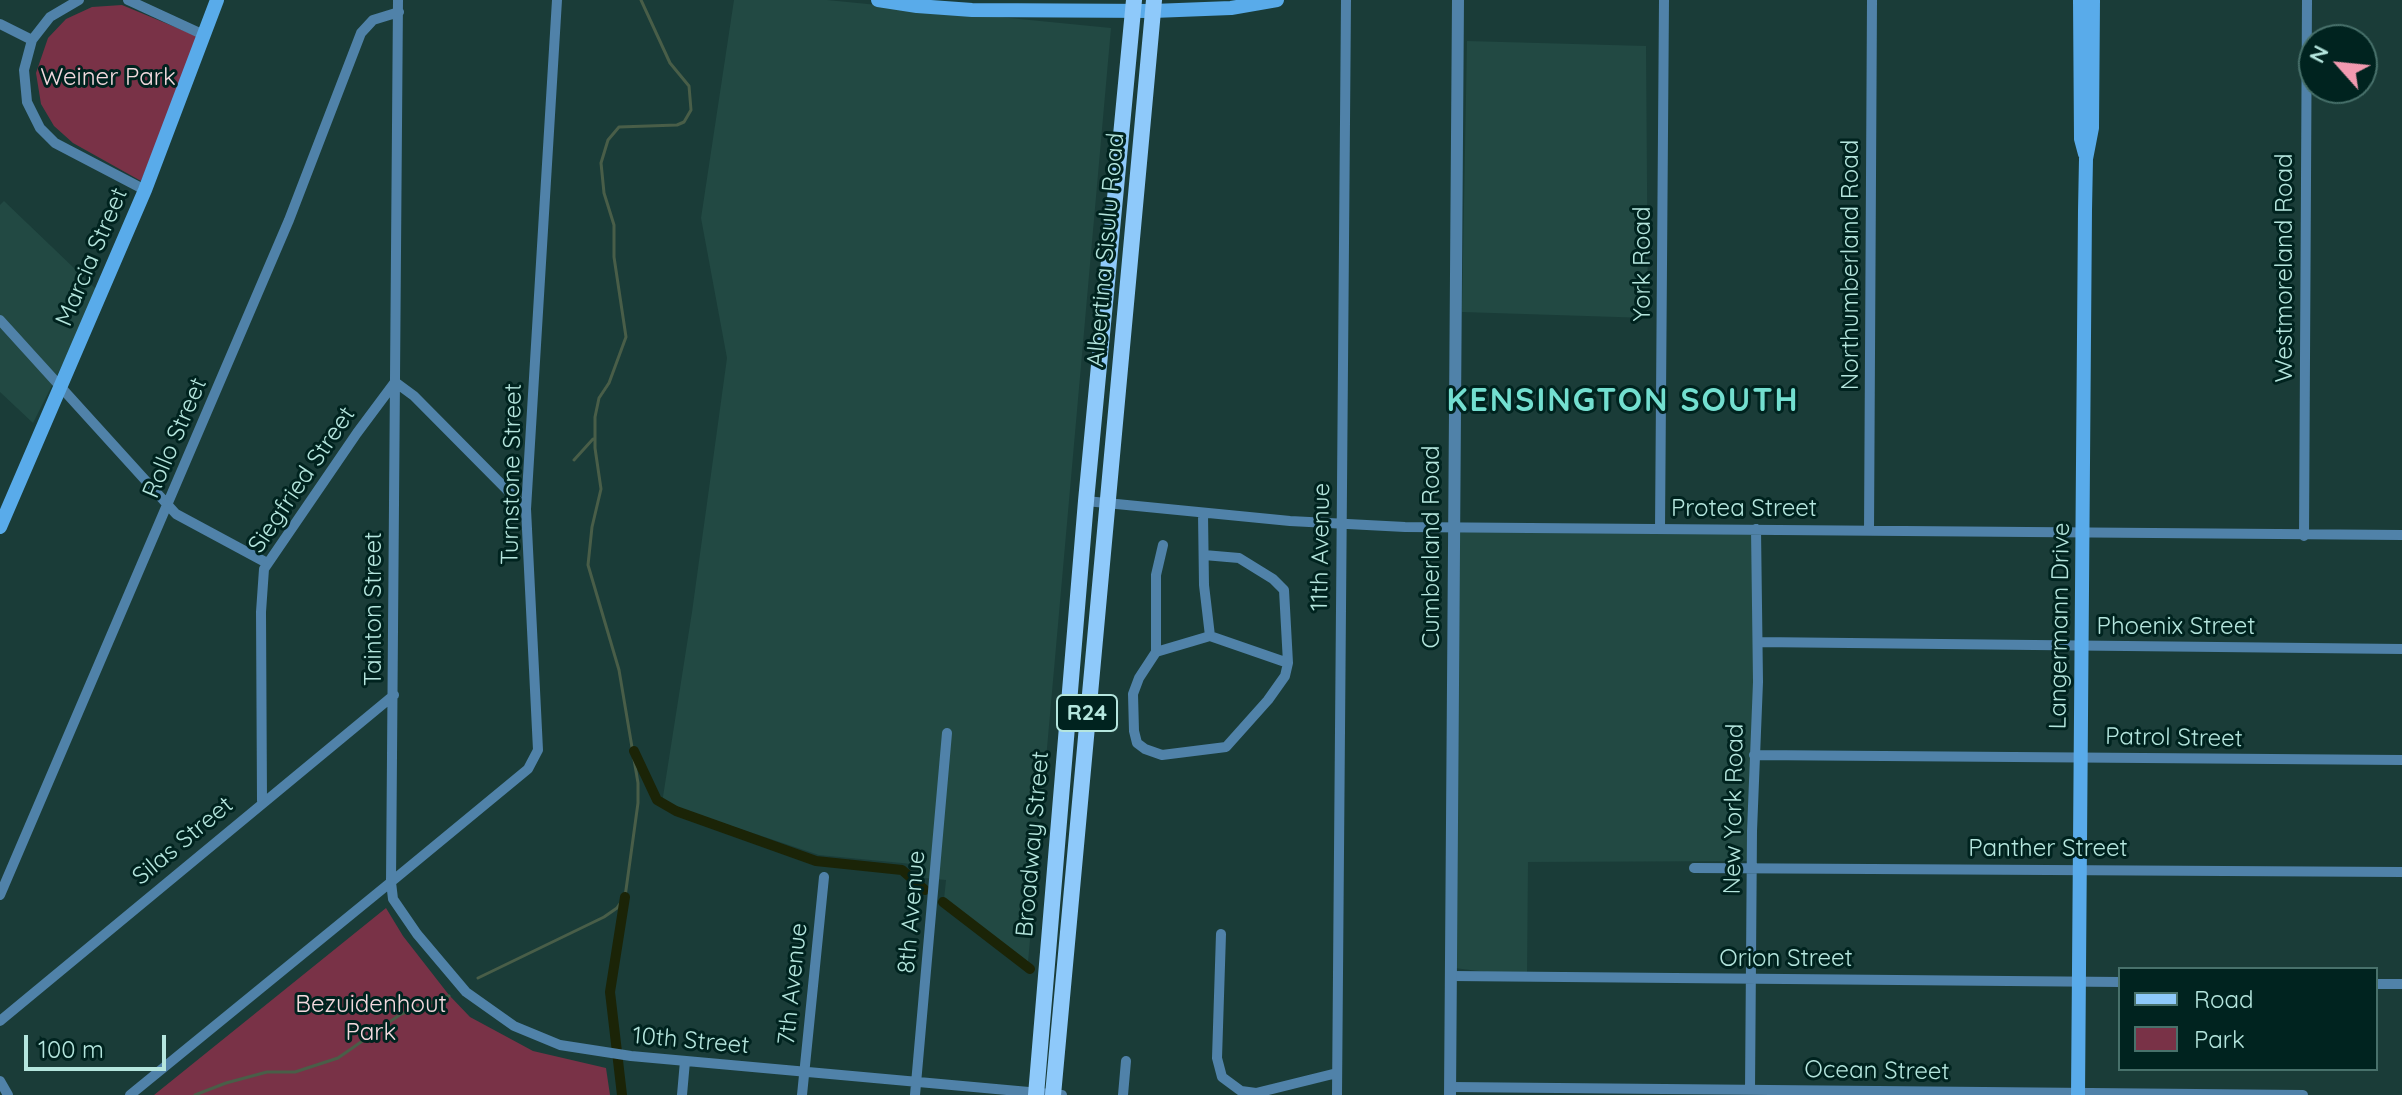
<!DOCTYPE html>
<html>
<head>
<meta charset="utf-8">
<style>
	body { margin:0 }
	#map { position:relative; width:2402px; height:1095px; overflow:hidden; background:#1a3c38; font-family:Quicksand,sans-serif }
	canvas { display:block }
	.legend { position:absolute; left:2118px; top:967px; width:260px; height:104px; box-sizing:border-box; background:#00231f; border:2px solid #48716b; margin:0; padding:10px 14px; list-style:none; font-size:24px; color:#b5e6de }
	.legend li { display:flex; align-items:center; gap:16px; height:40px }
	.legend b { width:40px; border:2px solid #48716b }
	.north { position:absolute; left:2298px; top:24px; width:80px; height:80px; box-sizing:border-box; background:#00231f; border:2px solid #48716b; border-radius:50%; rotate:297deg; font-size:22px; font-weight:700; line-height:32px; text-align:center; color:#b5e6de }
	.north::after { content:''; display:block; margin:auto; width:28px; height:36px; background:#f29ab0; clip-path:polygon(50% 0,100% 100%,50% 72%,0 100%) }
	.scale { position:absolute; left:24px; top:1035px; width:142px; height:36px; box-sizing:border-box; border:4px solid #b5e6de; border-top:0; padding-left:10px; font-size:24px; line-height:28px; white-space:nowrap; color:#b5e6de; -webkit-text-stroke:6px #00231f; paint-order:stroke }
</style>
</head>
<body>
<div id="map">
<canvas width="2402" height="1095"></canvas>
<ul class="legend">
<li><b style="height:10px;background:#8ec9fa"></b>Road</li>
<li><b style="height:22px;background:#793247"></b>Park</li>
</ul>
<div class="north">N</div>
<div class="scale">100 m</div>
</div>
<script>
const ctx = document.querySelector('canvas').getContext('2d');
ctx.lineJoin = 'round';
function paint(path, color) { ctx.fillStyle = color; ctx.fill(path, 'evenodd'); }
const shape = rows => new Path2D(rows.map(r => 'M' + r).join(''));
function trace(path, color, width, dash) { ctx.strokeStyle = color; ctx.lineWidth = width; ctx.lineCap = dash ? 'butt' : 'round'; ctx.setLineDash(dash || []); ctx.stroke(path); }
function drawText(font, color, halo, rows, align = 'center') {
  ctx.font = font + ' Quicksand,sans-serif'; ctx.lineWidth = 6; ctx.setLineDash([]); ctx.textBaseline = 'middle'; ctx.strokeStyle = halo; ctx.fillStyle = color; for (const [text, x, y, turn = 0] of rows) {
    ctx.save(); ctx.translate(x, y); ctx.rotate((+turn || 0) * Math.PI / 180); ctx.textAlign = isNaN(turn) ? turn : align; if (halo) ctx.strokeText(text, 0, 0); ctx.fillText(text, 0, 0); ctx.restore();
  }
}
paint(shape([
	[734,0,827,0,1111,28,1028,962,944,899,946,880,924,878,912,864,819,855,662,803,692,612,727,358,701,218],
	[1467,41,1646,46,1648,318,1462,312],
	[4,201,99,292,33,423,0,392,0,205],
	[1454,524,1761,529,1756,861,1528,862,1527,977,1454,968]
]), '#224943');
paint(shape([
	[122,5,199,37,141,181,73,143,54,126,41,104,36,73,48,38,66,19,92,7],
	[386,908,403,936,449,995,470,1017,533,1051,606,1068,610,1095,154,1095]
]), '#793247');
trace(shape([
	[574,460,593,439],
	[478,978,604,917,617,908,625,897,638,803,638,783,619,670,588,565,592,527,601,489,595,448,595,417,599,398,609,383,626,337,614,257,614,225,604,193,601,163,608,140,619,127,677,125,684,122,691,110,689,86,670,63,641,0],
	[195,1095,226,1083,267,1072,295,1072,338,1058,401,1014,449,996]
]), '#495e48', 3);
trace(shape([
	[634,751,657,800,676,811,816,861,902,870,925,890],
	[943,902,1030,969],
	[622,1095,610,992,625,897]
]), '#1b2407', 10);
trace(shape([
	[79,0,50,17,32,40,24,70,27,102,40,128,55,143,145,190],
	[128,0,204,35],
	[557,0,526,509,538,750,528,769,391,882,393,899,417,934,466,992,514,1026,560,1045,631,1056,1062,1095],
	[0,24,32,40],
	[0,320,176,514,267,563],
	[1086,501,1290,521,1405,527,2402,535],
	[1203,514,1204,585,1210,636],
	[1660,529,1664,0],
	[1869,530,1872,0],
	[2304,536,2307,0],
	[1204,555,1239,558,1273,579,1284,590,1288,663,1285,676,1268,700,1226,747,1162,755,1145,749,1137,743,1134,731,1133,694,1139,678,1156,652,1210,636,1288,663],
	[1758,642,2402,649],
	[1156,652,1156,575,1163,545],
	[1754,755,2402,760],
	[262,801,261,612,264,569,357,433,395,382,414,396,526,509],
	[1694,868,2402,872],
	[0,895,289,220,361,33,373,20,399,12],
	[1221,934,1217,1058,1222,1077,1241,1091,1256,1093,1337,1073],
	[1452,976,2120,982],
	[2376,984,2402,984],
	[0,1021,394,695],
	[0,1081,8,1095],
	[1451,1087,2303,1095],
	[1750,1090,1752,831,1758,682,1756,529],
	[130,1095,391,882,398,0],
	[682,1095,685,1061],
	[802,1095,824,877],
	[915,1095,947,733],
	[1123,1095,1126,1061],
	[1337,1095,1346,0]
]), '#5082a9', 10);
trace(shape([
	[1450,1095,1458,0]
]), '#5082a9', 12);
trace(shape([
	[878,0,917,6,972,10,1153,11,1231,8,1277,0],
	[2080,0,2081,139,2085,154],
	[0,527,145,190,217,0],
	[2078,1095,2085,210,2086,159,2092,128,2093,0]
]), '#59abea', 14);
trace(shape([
	[1036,1095,1086,501,1134,0],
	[1053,1095,1154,0]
]), '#8ec9fa', 16);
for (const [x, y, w] of [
	[1087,713,60]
]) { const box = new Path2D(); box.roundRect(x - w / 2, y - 18, w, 36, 6); ctx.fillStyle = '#00231f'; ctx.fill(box); trace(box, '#b5e6de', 2); }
drawText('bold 22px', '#b5e6de', null, [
	["R24",1087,713]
]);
drawText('24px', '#f3d9de', '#00231f', [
	["Weiner Park",108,78],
	["Bezuidenhout",371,1005],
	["Park",371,1033]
]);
drawText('24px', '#b5e6de', '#00231f', [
	["Albertina Sisulu Road",1106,250,-85],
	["Marcia Street",92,257,-67],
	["York Road",1643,264,-90],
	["Northumberland Road",1851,265,-90],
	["Westmoreland Road",2285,268,-90],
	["Rollo Street",175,438,-67],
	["Turnstone Street",512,474,-89],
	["Siegfried Street",302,480,-56],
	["Protea Street",1744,509],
	["11th Avenue",1321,547,-89],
	["Cumberland Road",1432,547,-90],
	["Tainton Street",374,609,-90],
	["Langermann Drive",2060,626,-89],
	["Phoenix Street",2176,627],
	["Patrol Street",2174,738,1],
	["New York Road",1734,809,-89],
	["Silas Street",183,841,-40],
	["Broadway Street",1033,844,-85],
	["Panther Street",2048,849],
	["8th Avenue",912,912,-85],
	["Orion Street",1786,959],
	["7th Avenue",793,984,-84],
	["10th Street",691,1041,5],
	["Ocean Street",1877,1071,1]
]);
ctx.letterSpacing = '2px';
drawText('bold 32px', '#73dfd0', '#00231f', [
	["KENSINGTON SOUTH",1623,401]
]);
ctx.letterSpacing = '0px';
</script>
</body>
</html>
